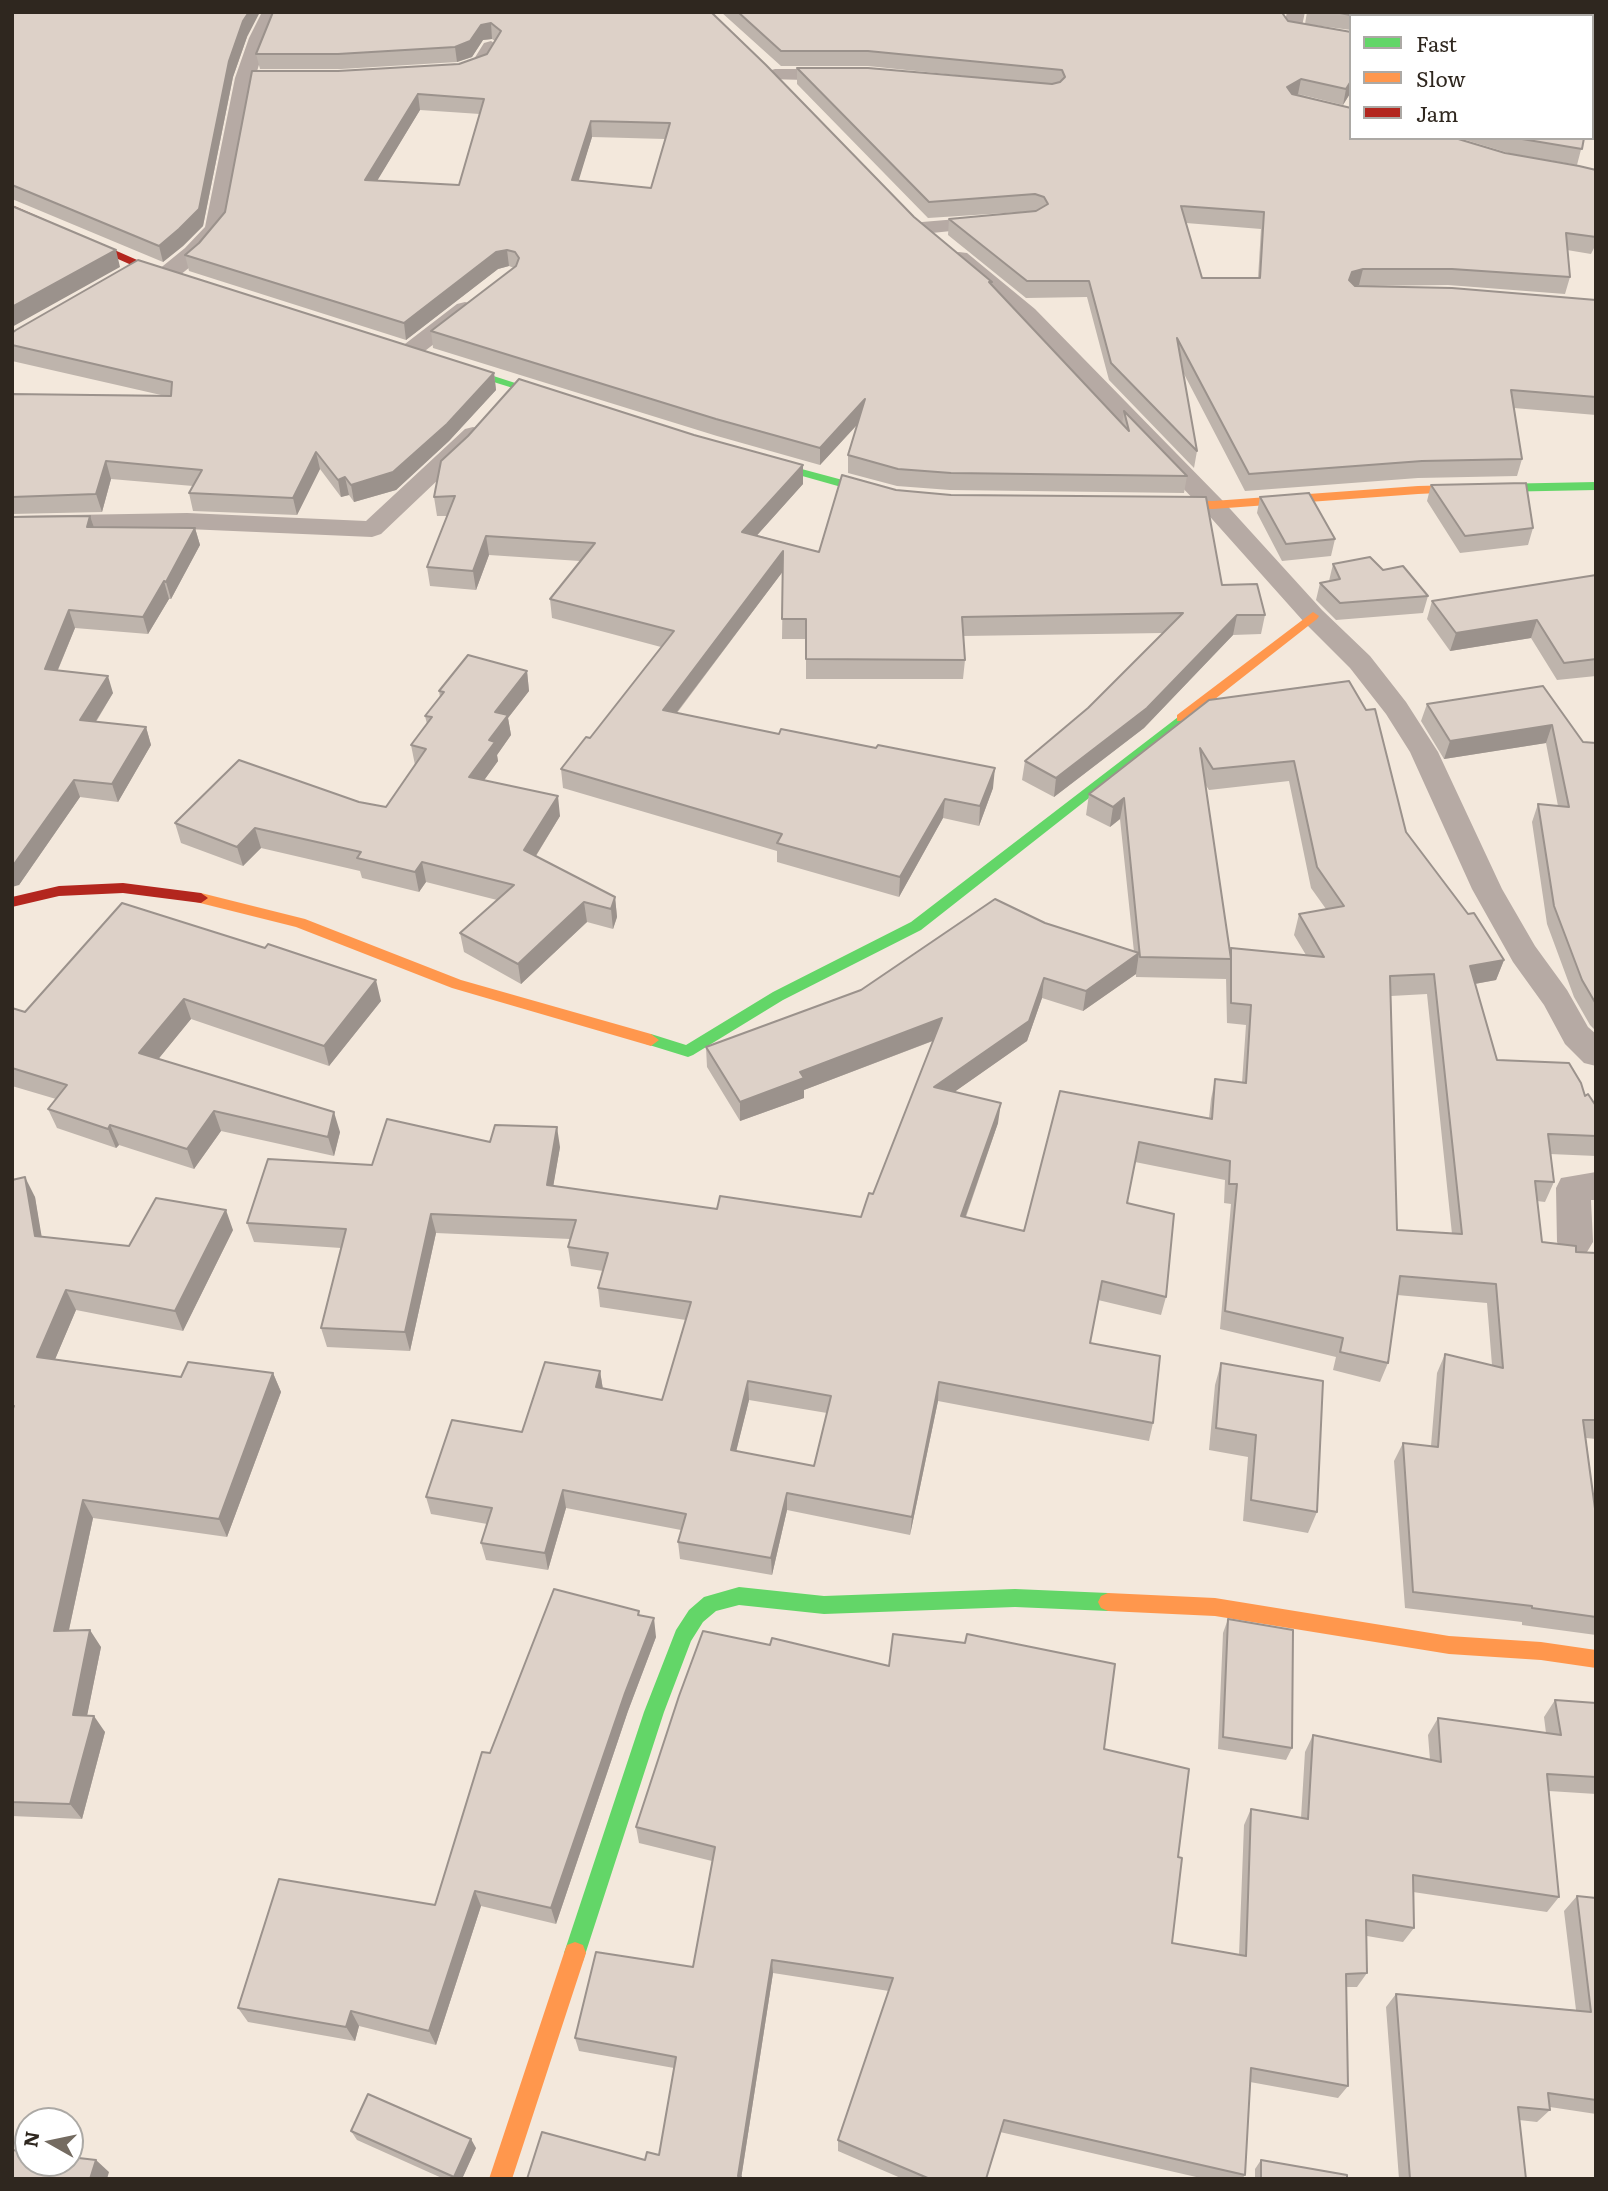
<!DOCTYPE html>
<html>
<head>
<meta charset="utf-8">
<style>
	body { margin:0 }
	#map { position:relative; width:1608px; height:2191px; overflow:hidden; background:#f3e8dc; font-family:Literata,serif }
	canvas { display:block }
	.frame { position:absolute; inset:0; border:14px solid #2f271f; pointer-events:none }
	.legend { position:absolute; left:1349px; top:14px; width:245px; height:126px; box-sizing:border-box; background:#fff; border:2px solid #aca9a5; margin:0; padding:9px 12px; list-style:none; font-size:21px; color:#2f271f }
	.legend li { display:flex; align-items:center; gap:14px; height:35px }
	.legend b { width:35px; border:2px solid #aca9a5 }
	.north { position:absolute; left:14px; top:2107px; width:70px; height:70px; box-sizing:border-box; background:#fff; border:2px solid #aca9a5; border-radius:50%; rotate:279deg; font-size:19px; font-weight:700; line-height:28px; text-align:center; color:#2f271f }
	.north::after { content:''; display:block; margin:auto; width:24px; height:32px; background:#746b61; clip-path:polygon(50% 0,100% 100%,50% 72%,0 100%) }
</style>
</head>
<body>
<div id="map">
<canvas width="1608" height="2191"></canvas>
<div class="frame"></div>
<ul class="legend">
<li><b style="height:9px;background:#63d668"></b>Fast</li>
<li><b style="height:9px;background:#ff974d"></b>Slow</li>
<li><b style="height:9px;background:#b3261e"></b>Jam</li>
</ul>
<div class="north">N</div>
</div>
<script>
const ctx = document.querySelector('canvas').getContext('2d');
ctx.lineJoin = 'round';
const shape = rows => new Path2D(rows.map(r => 'M' + r).join(''));
function paint(path, color) { ctx.fillStyle = color; ctx.fill(path, 'evenodd'); }
function trace(path, color, width, dash) { ctx.strokeStyle = color; ctx.lineWidth = width; ctx.lineCap = dash ? 'butt' : 'round'; ctx.setLineDash(dash || []); ctx.stroke(path); }
paint(shape([
	[262,12,280,12,267,38,255,78,226,228,201,258,174,280,158,280,155,275,158,270,185,248,205,227,235,78,249,38,262,12],
	[1287,12,1305,12,1302,26,1351,33,1351,45,1286,34,1283,30,1287,12],
	[491,41,500,47,488,67,461,77,447,78,438,72,440,68,458,66,474,59,484,43,491,41],
	[775,69,843,69,853,75,843,81,768,79,765,75,768,71,775,69],
	[993,216,1000,218,1004,222,1000,226,922,234,915,232,911,228,915,224,922,222,993,216],
	[959,252,967,253,1035,309,1222,500,1322,610,1370,656,1406,702,1438,752,1502,889,1535,946,1567,990,1588,1027,1596,1034,1596,1066,1584,1063,1565,1044,1544,1005,1513,962,1472,889,1410,752,1386,714,1350,668,1304,622,1204,510,1019,319,951,263,948,258,951,253,959,252],
	[465,302,473,304,476,309,473,314,417,357,401,357,398,352,401,347,457,304,465,302],
	[473,427,481,429,485,434,481,439,381,534,372,537,187,529,12,532,12,516,187,513,366,521,465,429,473,427],
	[1596,1172,1596,1200,1591,1200,1593,1242,1587,1252,1575,1256,1563,1252,1557,1242,1556,1188,1561,1178,1596,1172]
]), '#b6aaa4');
paint(shape([
	[442,362,450,362,568,400,558,402,442,366,442,362],
	[753,456,895,494,897,497,891,501,749,461,749,457,753,456],
	[1596,482,1596,490,1495,492,1489,488,1495,484,1596,482],
	[1182,714,1187,715,1187,721,921,930,783,1000,693,1055,688,1057,646,1044,643,1040,651,1034,686,1045,773,992,911,922,1182,714],
	[739,1587,824,1596,1015,1589,1108,1593,1115,1596,1118,1602,1115,1608,1108,1611,1015,1607,824,1614,739,1605,716,1611,703,1622,691,1641,664,1712,583,1961,575,1964,567,1961,564,1953,644,1712,676,1630,689,1610,704,1597,739,1587]
]), '#63d668');
paint(shape([
	[1495,484,1499,486,1499,490,1418,494,1213,509,1154,508,1148,504,1154,500,1213,501,1418,486,1495,484],
	[1313,612,1319,616,1317,619,1187,721,1177,721,1177,715,1313,612],
	[201,893,305,919,461,980,651,1034,659,1040,651,1046,452,988,296,927,196,902,194,898,201,893],
	[1108,1593,1215,1598,1449,1636,1541,1642,1596,1650,1596,1668,1541,1660,1449,1654,1215,1616,1108,1611,1101,1608,1098,1602,1101,1596,1108,1593],
	[575,1942,583,1945,586,1953,512,2179,489,2179,564,1953,567,1945,575,1942]
]), '#ff974d');
paint(shape([
	[12,205,144,263,185,278,186,280,177,282,136,267,12,212,12,205],
	[123,883,201,893,208,898,201,903,123,893,59,896,12,907,12,897,59,886,123,883]
]), '#b3261e');
paint(shape([
	[12,12,247,37,233,77,203,226,183,246,163,262,12,199],
	[273,12,711,12,914,217,992,282,992,285,1122,424,1124,411,1187,476,1184,493,950,490,897,486,848,473,848,455,858,424,820,465,717,436,433,348,431,331,514,268,509,266,498,269,406,340,189,271,185,255,199,243,338,71,459,64,487,54,495,41,492,39,483,40,472,57,457,62,341,69,260,69,256,54],
	[420,110,480,114,459,185,377,180],
	[592,137,665,139,651,188,578,180],
	[721,12,1285,12,1284,15,1288,21,1351,32,1351,92,1343,105,1298,94,1505,153,1596,170,1596,244,1591,254,1567,250,1570,277,1565,294,1448,285,1357,286,1596,300,1596,415,1514,408,1522,459,1517,476,1418,478,1245,491,1183,372,1197,451,1194,468,1109,380,1087,297,1026,298,948,235,949,219,1036,211,928,218,797,84,797,68,984,78,868,66,781,66],
	[1186,223,1261,229,1258,278,1202,278],
	[1307,12,1596,12,1596,80,1592,98,1592,16,1351,16,1351,30,1305,24],
	[1459,138,1584,138,1577,165,1512,154],
	[12,333,494,373,496,390,449,441,396,490,354,502,349,495,341,497,320,469,297,515,193,511,189,493,193,486,111,479,102,512,12,514,12,394,161,395,12,361],
	[803,484,757,535,819,552,1222,585,1265,615,1261,634,1233,635,1144,728,1054,797,1022,780,1025,761,1088,708,1163,633,963,636,965,660,963,679,806,679,806,639,782,639,783,571,677,713,993,788,979,826,943,818,899,897,777,862,777,851,563,788,561,769,590,738,661,647,552,618,550,599,580,561,489,555,476,590,430,586,427,567,448,516,437,516,434,497],
	[1431,485,1533,528,1528,545,1460,553,1427,501],
	[1260,497,1335,539,1331,556,1282,561,1257,513],
	[90,516,94,527,195,528,200,545,171,599,169,599,148,634,75,628,58,670,113,693,96,722,146,727,151,745,118,802,80,797,19,885,12,517],
	[1333,564,1383,570,1428,596,1423,613,1336,620,1316,600,1320,583,1329,581],
	[1596,575,1596,676,1557,680,1531,638,1450,651,1427,619,1432,601],
	[527,671,529,691,508,718,511,735,497,755,498,761,484,780,560,816,536,856,615,897,617,917,613,929,587,922,521,984,464,952,460,933,497,900,426,882,419,892,362,878,360,871,261,848,243,866,181,843,175,823,359,802,386,807,415,765,411,745,427,724,425,716,440,697,439,691],
	[1543,686,1583,742,1596,743,1596,1031,1590,1025,1574,997,1547,924,1532,822,1538,804,1558,806,1546,743,1444,759,1421,721,1427,704],
	[1209,700,1406,832,1504,960,1496,980,1475,984,1497,1060,1585,1096,1596,1106,1596,1156,1550,1154,1554,1182,1545,1202,1537,1201,1542,1242,1576,1252,1596,1253,1596,1439,1586,1438,1596,1516,1596,1635,1522,1625,1522,1622,1405,1608,1394,1461,1403,1443,1431,1446,1437,1373,1445,1354,1492,1365,1487,1303,1397,1295,1388,1363,1380,1382,1333,1370,1336,1357,1220,1329,1231,1204,1224,1203,1225,1180,1135,1162,1127,1203,1166,1297,1161,1315,1098,1300,1090,1343,1153,1423,1149,1441,938,1401,910,1535,787,1510,772,1575,680,1559,678,1542,681,1530,566,1508,548,1570,486,1560,481,1543,487,1524,431,1514,426,1497,522,1432,600,1371,603,1389,662,1400,686,1320,600,1307,598,1288,603,1271,571,1266,568,1247,570,1239,436,1233,410,1351,327,1347,321,1328,341,1248,254,1242,247,1223,372,1165,490,1142,560,1147,553,1186,717,1209,861,1217,873,1194,933,1041,804,1090,804,1098,740,1121,707,1067,706,1047,1045,923,1134,952,1120,819,1110,827,1086,815,1089,794],
	[1289,781,1311,888,1326,909,1299,914,1294,935,1306,955,1231,948,1230,953,1205,784,1209,790],
	[1136,972,1136,977,1226,979,1226,977,1227,1023,1246,1025,1242,1083,1215,1079,1211,1099,1209,1118,1060,1091,1024,1231,966,1217,998,1123,954,1092,1027,1041,1042,998,1083,1011,1136,974],
	[1427,994,1452,1234,1397,1230,1391,996],
	[749,1400,827,1413,814,1466,736,1451],
	[122,903,381,1001,329,1066,191,1019,158,1059,340,1132,334,1156,221,1131,194,1169,119,1145,116,1148,57,1128,48,1109,56,1099,12,1086,12,1008,25,1012],
	[12,1180,35,1197,41,1237,129,1246,233,1230,183,1331,76,1310,55,1359,181,1377,273,1373,281,1392,227,1537,93,1518,69,1630,101,1647,87,1715,105,1732,82,1819,12,1816],
	[1221,1363,1317,1512,1308,1533,1243,1521,1248,1457,1209,1450,1215,1385],
	[640,1615,656,1637,628,1711,556,1924,481,1906,436,2045,359,2026,355,2041,248,2022,238,2008,435,1905,490,1753],
	[1228,1619,1292,1748,1286,1760,1218,1749,1223,1633],
	[1555,1700,1596,1703,1596,1794,1549,1791,1559,1897,1547,1912,1413,1892,1414,1928,1403,1942,1367,1936,1367,1973,1357,1987,1346,1987,1348,2086,1338,2098,1250,2082,1245,2175,1242,2179,1205,2179,1000,2132,986,2179,903,2179,838,2151,838,2140,889,1991,773,1973,741,2179,527,2179,645,2160,659,2155,674,2068,579,2051,575,2038,693,1967,712,1861,639,1843,636,1827,1104,1749,1178,1857,1172,1943,1239,1955,1244,1825,1251,1809,1301,1818,1305,1752,1313,1735,1430,1760,1428,1735,1438,1718,1546,1733,1544,1717],
	[1577,1896,1596,1898,1596,2114,1550,2107,1550,2110,1537,2122,1519,2120,1526,2179,1399,2179,1386,2007,1396,1994,1576,2010,1564,1911],
	[351,2131,476,2148,462,2179,444,2179,357,2140],
	[1261,2160,1347,2179,1255,2179,1255,2169]
]), '#beb4ac');
paint(shape([
	[249,12,260,12,247,37,233,77,203,226,183,246,163,262,159,246,243,21],
	[491,23,492,39,483,40,472,57,457,62,455,47,481,25],
	[1301,79,1298,94,1284,102,1287,87],
	[1351,81,1351,92,1343,105,1346,89],
	[418,94,420,110,368,196,365,180],
	[591,121,592,137,574,196,572,180],
	[116,250,120,267,12,327,12,307],
	[507,250,509,266,498,269,406,340,404,323,496,252],
	[1363,269,1359,285,1349,289,1349,280,1352,272],
	[494,373,496,390,449,441,396,490,354,502,351,485],
	[865,399,865,416,820,465,820,448],
	[316,452,320,469,297,515,293,498],
	[106,461,111,479,102,512,96,494],
	[803,465,803,484,743,551,742,532],
	[345,477,349,495,341,497,338,480],
	[90,516,96,533,87,527],
	[195,528,200,545,171,599,166,582],
	[486,536,489,555,476,590,473,571],
	[783,551,784,570,664,729,663,710],
	[164,581,169,599,148,634,143,617],
	[69,610,75,628,51,686,45,669],
	[1237,615,1233,635,1144,728,1054,797,1056,778],
	[1537,620,1531,638,1450,651,1456,633],
	[527,671,529,691,508,718,511,735,497,755,498,761,472,797,469,777,495,712],
	[108,676,113,693,86,737,80,720],
	[1552,725,1546,743,1444,759,1450,741],
	[146,727,151,745,118,802,112,784],
	[995,768,993,788,979,826,980,806],
	[74,780,80,797,19,885,12,887,12,867],
	[558,796,560,816,527,870,524,850],
	[1124,798,1120,819,1110,827,1113,807],
	[945,799,943,818,899,897,900,877],
	[255,828,261,848,243,866,237,847],
	[422,862,426,882,419,892,415,872],
	[615,897,617,917,613,929,611,909],
	[584,902,587,922,521,984,518,964],
	[1139,953,1136,974,1083,1011,1086,991],
	[1504,960,1496,980,1463,986,1470,966],
	[1044,978,1042,998,1027,1041,933,1107,934,1087],
	[376,980,381,1001,329,1066,324,1046],
	[184,999,191,1019,147,1073,139,1053],
	[942,1018,940,1038,804,1090,804,1098,740,1121,740,1102,800,1072],
	[1001,1103,998,1123,959,1235,961,1216],
	[214,1111,221,1131,194,1169,187,1149],
	[334,1112,340,1132,334,1156,328,1137],
	[110,1125,119,1145,116,1148,108,1129],
	[557,1127,560,1147,550,1205,547,1185],
	[25,1177,35,1197,45,1256,35,1236],
	[226,1210,233,1230,183,1331,175,1311],
	[431,1214,436,1233,410,1351,405,1332],
	[66,1290,76,1310,48,1376,37,1357],
	[600,1371,603,1390,596,1387],
	[273,1373,281,1392,227,1537,219,1519],
	[748,1381,749,1400,732,1468,731,1450],
	[939,1382,938,1401,910,1535,912,1517],
	[563,1490,566,1508,548,1570,545,1553],
	[787,1493,787,1510,772,1575,771,1558],
	[83,1500,93,1518,65,1648,54,1631],
	[654,1618,656,1637,628,1711,556,1924,551,1908,625,1693],
	[90,1630,101,1647,84,1731,73,1715],
	[94,1716,105,1732,82,1819,70,1804],
	[475,1891,481,1906,436,2045,429,2031],
	[772,1960,773,1973,741,2179,738,2179],
	[351,2011,359,2026,355,2041,346,2027],
	[471,2139,476,2148,462,2179,455,2179,454,2177],
	[96,2160,109,2172,107,2179,90,2179]
]), '#9b928c');
const building = shape([
	[12,12,249,12,243,21,229,61,199,209,179,229,159,246,12,185,12,12],
	[273,12,711,12,766,65,914,217,992,282,989,282,1129,431,1124,411,1187,476,951,473,898,469,848,455,865,399,820,448,716,419,431,331,516,266,519,258,515,252,507,250,496,252,404,323,185,255,199,243,225,212,252,71,338,71,459,64,487,54,501,31,491,23,481,25,470,41,455,47,338,54,256,54,273,12],
	[418,94,484,99,459,185,365,180,418,94],
	[591,121,670,123,651,188,572,180,591,121],
	[738,12,1284,12,1283,14,1288,21,1351,32,1351,81,1346,89,1301,79,1287,87,1292,94,1351,108,1351,138,1455,138,1505,153,1579,166,1596,170,1596,237,1566,233,1570,277,1452,269,1363,269,1352,272,1349,280,1355,286,1452,288,1596,300,1596,397,1511,390,1522,459,1422,461,1249,474,1177,338,1197,451,1111,363,1089,281,1027,281,949,219,1036,211,1048,204,1044,197,1035,194,929,202,797,68,868,68,1052,84,1060,82,1065,77,1062,70,868,51,781,51,738,12],
	[1181,206,1264,212,1260,278,1202,278,1181,206],
	[1335,12,1596,12,1596,52,1594,53,1594,65,1596,67,1596,80,1592,98,1592,16,1355,16,1335,12],
	[1516,138,1584,138,1582,149,1516,138],
	[12,206,116,250,12,307,12,206],
	[138,260,494,373,447,424,393,472,351,485,345,477,338,480,316,452,293,498,189,493,202,470,106,461,96,494,12,497,12,394,171,396,172,382,12,345,12,333,16,330,138,260],
	[519,379,694,435,803,465,742,532,819,552,842,475,896,490,951,495,1206,497,1222,585,1257,584,1265,615,1237,615,1147,708,1056,778,1025,761,1088,708,1183,613,962,617,965,660,806,659,806,619,782,619,783,551,663,710,779,734,781,729,876,748,878,745,995,768,980,806,945,799,900,877,777,843,782,834,561,769,586,737,590,738,674,631,550,599,595,543,486,536,473,571,427,567,455,496,434,497,441,461,468,436,519,379],
	[1526,483,1533,528,1465,536,1431,485,1526,483],
	[1309,493,1335,539,1286,544,1260,497,1309,493],
	[90,516,87,527,195,528,166,582,164,581,143,617,69,610,45,669,108,676,80,720,146,727,112,784,74,780,12,867,12,517,90,516],
	[1370,557,1383,570,1403,566,1428,596,1340,603,1320,583,1340,579,1333,564,1370,557],
	[1596,575,1596,659,1564,663,1537,620,1456,633,1432,601,1596,575],
	[468,655,527,671,495,712,508,715,489,740,495,742,469,777,558,796,524,850,615,897,611,909,584,902,518,964,460,933,514,885,422,862,415,872,357,858,361,852,255,828,237,847,175,823,239,760,359,802,386,807,426,749,411,745,432,717,425,716,444,692,439,691,468,655],
	[1349,681,1366,710,1375,709,1406,832,1468,914,1474,913,1504,960,1470,966,1497,1060,1569,1063,1581,1083,1585,1096,1588,1094,1596,1106,1596,1136,1548,1134,1554,1182,1535,1181,1542,1242,1576,1246,1576,1252,1596,1253,1596,1420,1583,1420,1596,1516,1596,1617,1532,1608,1532,1606,1413,1592,1403,1443,1438,1447,1445,1354,1503,1368,1496,1284,1400,1276,1388,1363,1340,1352,1343,1338,1225,1311,1237,1184,1229,1184,1230,1161,1139,1142,1127,1203,1174,1214,1166,1297,1102,1281,1090,1343,1160,1356,1153,1423,939,1382,912,1517,787,1493,771,1558,678,1542,686,1514,563,1490,545,1553,481,1543,492,1508,426,1497,452,1420,522,1432,545,1362,600,1371,596,1387,662,1400,691,1302,598,1288,608,1253,568,1247,576,1220,431,1214,405,1332,321,1328,346,1229,247,1223,268,1159,372,1165,387,1119,490,1142,495,1125,557,1127,547,1185,717,1209,720,1196,861,1217,869,1193,873,1194,942,1018,800,1072,804,1078,740,1102,706,1047,861,990,995,899,1045,923,1139,953,1086,991,1044,978,1029,1021,934,1087,1001,1103,961,1216,1024,1231,1060,1091,1212,1119,1215,1079,1246,1083,1251,1005,1231,1003,1231,948,1324,957,1299,914,1344,906,1317,867,1294,761,1213,769,1200,748,1231,959,1140,957,1124,798,1113,807,1089,794,1209,700,1349,681],
	[1434,974,1462,1234,1397,1230,1390,976,1434,974],
	[748,1381,831,1396,814,1466,731,1450,748,1381],
	[1543,686,1583,742,1596,743,1596,1004,1582,980,1554,906,1538,804,1569,807,1552,725,1450,741,1427,704,1543,686],
	[122,903,265,948,268,944,376,980,324,1046,184,999,139,1053,334,1112,328,1137,214,1111,187,1149,110,1125,108,1129,48,1109,67,1085,12,1068,12,1008,25,1012,122,903],
	[25,1177,35,1236,129,1246,156,1198,226,1210,175,1311,66,1290,37,1357,181,1377,188,1362,273,1373,219,1519,83,1500,54,1631,90,1630,73,1715,94,1716,70,1804,12,1802,12,1411,14,1406,12,1406,12,1180,25,1177],
	[1221,1363,1323,1381,1317,1512,1251,1500,1256,1435,1216,1428,1221,1363],
	[554,1589,639,1611,638,1615,654,1618,625,1693,551,1908,475,1891,429,2031,351,2011,346,2027,238,2008,279,1879,435,1905,482,1752,490,1753,554,1589],
	[1228,1619,1293,1630,1292,1748,1223,1737,1228,1619],
	[703,1631,770,1645,772,1638,889,1666,893,1634,965,1643,967,1634,1115,1664,1104,1749,1189,1769,1178,1857,1182,1858,1172,1943,1246,1956,1251,1809,1308,1819,1313,1735,1441,1762,1438,1718,1561,1735,1555,1700,1596,1703,1596,1777,1547,1774,1559,1897,1413,1875,1414,1928,1366,1920,1367,1973,1346,1974,1348,2086,1251,2068,1245,2175,1004,2120,986,2179,930,2179,838,2140,893,1978,772,1960,738,2176,741,2177,740,2179,527,2179,542,2132,645,2160,647,2152,659,2155,676,2057,575,2038,596,1952,693,1967,715,1847,636,1827,679,1696,703,1631],
	[1577,1896,1596,1898,1596,2100,1548,2093,1550,2110,1518,2107,1526,2179,1410,2179,1396,1994,1591,2012,1577,1896],
	[368,2094,471,2139,454,2177,351,2131,368,2094],
	[12,2150,28,2152,28,2163,70,2163,70,2157,96,2160,90,2179,12,2179,12,2150],
	[1261,2160,1347,2175,1347,2179,1261,2179,1261,2160]
]);
paint(building, '#ddd1c8');
trace(building, '#9b928c', 2);
</script>
</body>
</html>
